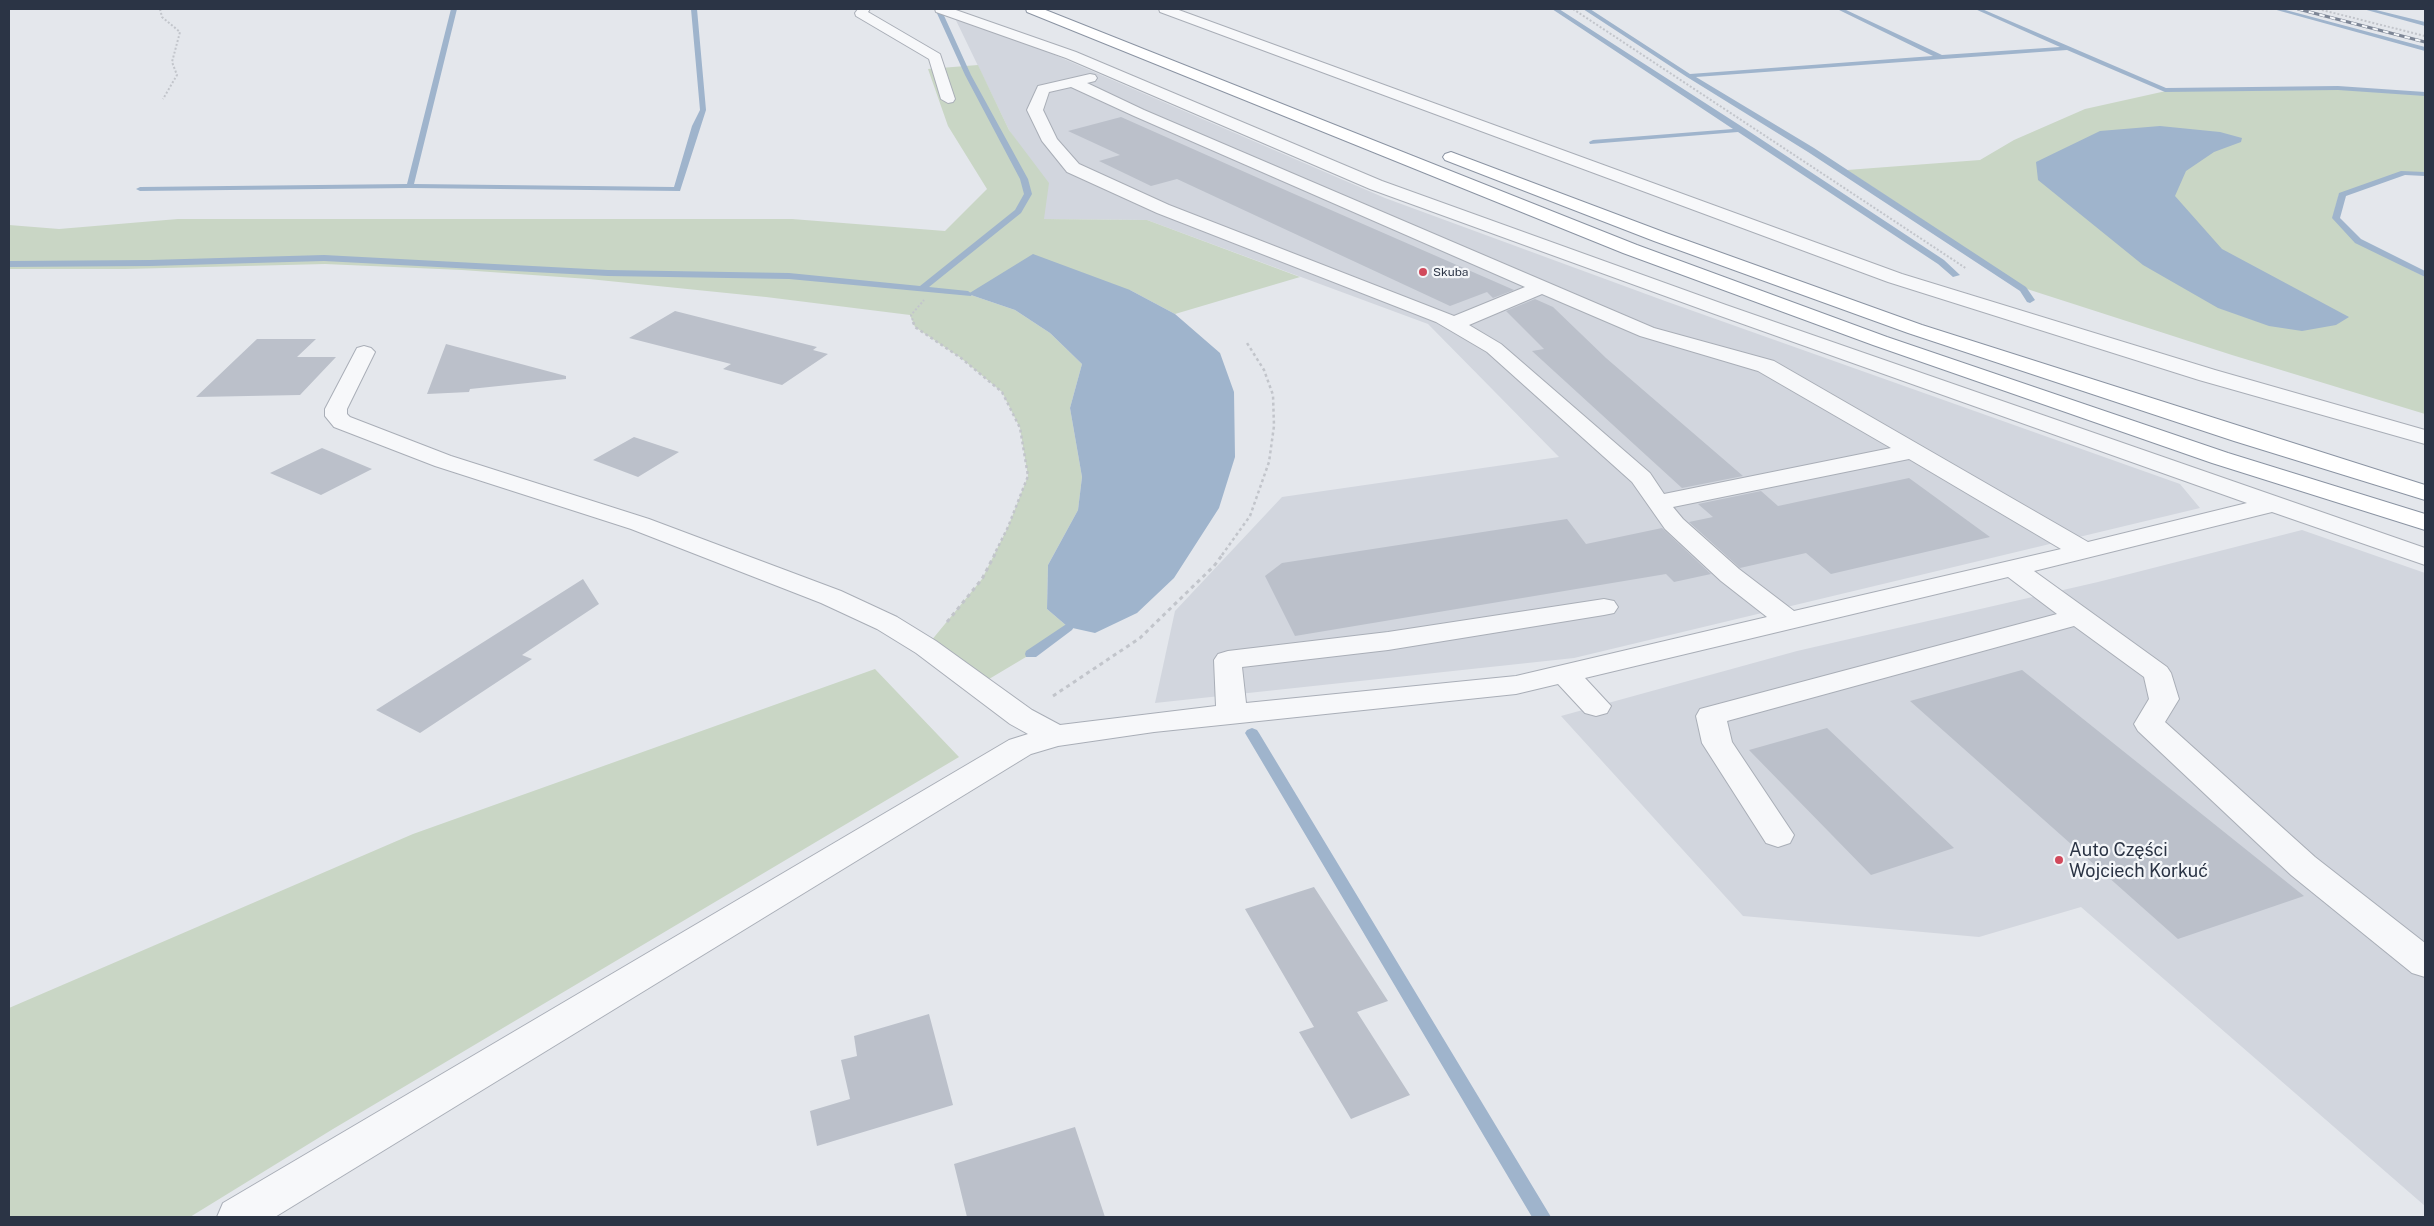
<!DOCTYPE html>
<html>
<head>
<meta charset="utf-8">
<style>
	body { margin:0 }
	#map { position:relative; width:2434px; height:1226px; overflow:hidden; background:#e4e7ec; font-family:"Public Sans",sans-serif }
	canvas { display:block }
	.frame { position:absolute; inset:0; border:10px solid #2b3445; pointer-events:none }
</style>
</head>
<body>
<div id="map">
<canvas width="2434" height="1226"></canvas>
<div class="frame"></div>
</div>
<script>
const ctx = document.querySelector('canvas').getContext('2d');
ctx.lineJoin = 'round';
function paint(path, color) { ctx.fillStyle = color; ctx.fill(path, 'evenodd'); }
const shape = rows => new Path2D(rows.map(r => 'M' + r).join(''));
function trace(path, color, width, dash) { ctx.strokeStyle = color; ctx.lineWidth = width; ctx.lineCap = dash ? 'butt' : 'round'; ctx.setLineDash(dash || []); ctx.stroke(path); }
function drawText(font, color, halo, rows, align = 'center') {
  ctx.font = font + ' "Public Sans",sans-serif'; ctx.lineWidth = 4.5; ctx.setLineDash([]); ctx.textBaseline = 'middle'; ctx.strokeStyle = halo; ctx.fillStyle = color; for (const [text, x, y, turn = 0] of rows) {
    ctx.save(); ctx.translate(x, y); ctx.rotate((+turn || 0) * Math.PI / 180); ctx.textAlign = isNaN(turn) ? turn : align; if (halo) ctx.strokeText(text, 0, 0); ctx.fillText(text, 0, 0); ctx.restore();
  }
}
paint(shape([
	[951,10,1385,198,1665,301,2180,484,2200,508,1574,658,1155,703,1175,611,1282,497,1559,457,1428,324,1147,220,1044,219,1021,148,1009,130],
	[2302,530,2425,573,2425,1206,2081,907,1979,937,1743,916,1561,716,1797,651,2098,582]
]), '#d2d6de');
paint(shape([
	[978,65,1009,130,1049,183,1044,219,1147,220,1300,277,1175,314,1130,290,968,294,1015,310,1050,333,1082,364,1070,408,1082,477,1078,510,1048,565,1047,609,1068,627,1031,654,979,685,926,647,982,579,1008,527,1028,476,1020,428,1002,392,961,358,915,327,910,315,766,297,589,279,462,270,325,264,125,269,9,269,9,225,59,229,178,219,792,219,945,231,987,189,948,126,928,69],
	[2341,89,2425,94,2425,173,2402,173,2339,194,2333,217,2355,241,2425,277,2425,414,2232,355,2027,289,1847,170,1980,160,2014,140,2085,109,2166,91],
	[875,669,959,757,333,1129,190,1217,9,1217,9,1008,413,834]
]), '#c9d6c5');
paint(shape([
	[2160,126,2220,132,2242,138,2241,142,2214,152,2186,171,2175,196,2222,249,2349,317,2336,325,2302,331,2269,326,2218,308,2143,265,2038,180,2036,162,2100,131],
	[1033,254,1130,290,1175,314,1220,353,1234,392,1235,457,1219,508,1174,578,1137,613,1095,633,1068,627,1047,609,1048,565,1078,510,1082,477,1070,408,1082,364,1050,333,1015,310,968,294]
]), '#9fb4cc');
paint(shape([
	[451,9,457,9,414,184,674,187,692,126,700,110,691,9,697,9,706,110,680,191,410,188,140,191,136,189,140,187,407,184,451,9],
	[935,9,941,9,971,75,1028,179,1032,194,1021,213,929,287,968,291,972,294,971,296,789,279,608,276,324,261,150,266,9,267,9,261,150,260,324,255,608,270,789,273,920,286,1015,210,1024,194,1020,179,965,75,935,9],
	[1552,9,1559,9,1744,128,1944,260,1960,275,1953,277,1938,264,1738,132,1590,144,1589,142,1593,140,1733,129,1552,9],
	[1583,9,1590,9,1690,74,1933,56,1837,9,1844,9,1942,55,2060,47,1975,9,1982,9,2166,88,2338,86,2425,92,2425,96,2338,90,2165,92,2067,50,1696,77,1814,148,2026,287,2035,300,2030,303,2027,302,2020,291,1808,152,1687,77,1583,9],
	[2273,9,2282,9,2425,47,2425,51,2273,9],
	[2363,9,2372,9,2425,22,2425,26,2363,9],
	[2401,171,2425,172,2425,176,2405,175,2346,196,2340,218,2361,239,2425,271,2425,277,2355,243,2332,218,2339,193,2401,171],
	[1068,623,1074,627,1072,630,1036,657,1026,657,1025,654,1026,651,1068,623],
	[1252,728,1257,730,1259,733,1551,1217,1532,1217,1245,733,1247,730,1252,728]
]), '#9fb4cc');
paint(shape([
	[1121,117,1292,193,1514,290,1493,298,1487,292,1450,306,1177,179,1151,186,1099,161,1120,155,1068,131],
	[1535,299,1553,307,1606,358,1743,476,1682,488,1532,351,1544,349,1506,311],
	[675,311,817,347,813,350,828,354,782,385,723,369,731,364,629,338],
	[257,339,316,339,297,357,336,357,300,395,196,397],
	[446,344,566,376,566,379,470,389,469,392,427,394],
	[634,437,679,452,638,477,593,460],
	[322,448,372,469,321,495,270,473],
	[1909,478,1990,537,1831,574,1806,553,1740,568,1689,522,1713,517,1698,504,1761,491,1778,506],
	[1567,519,1586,544,1662,528,1711,574,1674,582,1666,574,1295,636,1265,576,1282,563],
	[583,579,599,604,522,655,532,659,420,733,376,710],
	[2022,670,2304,896,2178,939,1910,701],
	[1827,728,1954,848,1871,875,1749,750],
	[1314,887,1388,1001,1357,1012,1410,1095,1351,1119,1299,1032,1314,1027,1245,909],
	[929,1014,953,1105,817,1146,810,1111,850,1099,841,1060,857,1056,854,1036],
	[1075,1127,1105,1217,967,1217,954,1164]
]), '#bbc0ca');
const minor = shape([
	[858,9,870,9,868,12,940,54,955,99,953,102,948,103,941,99,929,59,856,16,855,13,858,9],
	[935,9,953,9,1076,52,1382,181,1726,305,2425,548,2425,565,2272,512,2034,571,2167,667,2171,673,2179,699,2165,722,2315,857,2425,943,2425,977,2412,973,2291,875,2138,731,2134,724,2149,699,2144,677,2074,626,1727,721,1732,742,1794,835,1790,843,1778,847,1766,843,1702,743,1696,716,1700,709,2057,614,2008,577,1585,678,1611,706,1607,713,1596,716,1585,713,1558,684,1516,694,1154,732,1058,746,1031,754,275,1217,217,1217,223,1203,1009,740,1028,734,1010,724,916,653,877,629,821,603,631,529,435,466,334,427,325,416,325,409,357,348,364,346,371,348,375,352,347,409,347,414,350,417,451,456,649,519,841,591,897,617,936,641,1032,710,1060,725,1216,706,1214,660,1218,654,1228,651,1388,632,1604,599,1614,601,1618,607,1614,613,1604,615,1388,650,1242,667,1246,703,1516,676,1767,617,1721,581,1665,529,1632,482,1487,352,1436,322,1157,213,1067,172,1042,141,1027,110,1038,86,1090,74,1095,75,1097,78,1095,81,1087,83,1144,110,1654,328,1774,361,2088,542,2247,503,1712,313,1370,189,1066,58,936,12,935,9],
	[1071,87,1134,116,1525,287,1454,316,1169,205,1079,164,1057,139,1043,110,1049,92,1071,87],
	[1542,294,1640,336,1758,371,1891,448,1664,494,1650,473,1501,344,1469,325,1542,294],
	[1909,459,2061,549,1794,611,1739,569,1683,519,1673,507,1909,459],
	[1159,9,1176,9,1902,274,2215,370,2425,430,2425,444,2199,380,1888,282,1160,12,1159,9]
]);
const highway = shape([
	[1026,9,1043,9,1637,245,1887,337,2228,453,2425,514,2425,530,2212,463,1873,345,1623,253,1027,12,1026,9],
	[1451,152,1666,233,1922,325,2425,485,2425,500,2234,441,1908,333,1654,241,1445,160,1443,157,1445,154,1451,152]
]);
trace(minor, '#a9aeb7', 2);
trace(highway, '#8b94a3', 2);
trace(shape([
	[160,9,162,17,180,32,172,62,177,75,163,99],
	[1573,9,1967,269],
	[2318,9,2425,36],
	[914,324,911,315,924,300]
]), '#c2c5cb', 2, [2, 2]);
trace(shape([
	[913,322,915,327,961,358,1002,392,1020,428,1028,476,1008,527,994,555],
	[1222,555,1250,516,1269,462,1274,426,1273,395,1264,370,1247,343]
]), '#c2c5cb', 2.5, [3, 3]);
trace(shape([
	[947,622,982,579,995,554],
	[1053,696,1140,638,1214,566,1223,554]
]), '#c2c5cb', 3, [4, 4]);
paint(minor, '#f7f8fa');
paint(highway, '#fff');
const rail = shape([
	[2298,9,2425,42]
]);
trace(rail, '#7d8696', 3);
trace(rail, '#f4f6f9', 2, [5.5]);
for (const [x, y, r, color] of [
	[1423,272,5,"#d1495b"],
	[2059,860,5,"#d1495b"]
]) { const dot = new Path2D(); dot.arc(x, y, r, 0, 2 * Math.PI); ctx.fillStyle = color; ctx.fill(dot); trace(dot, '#f4f6f9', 2); }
drawText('12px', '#2b3445', '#f4f6f9', [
	["Skuba",1433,272]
], 'left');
drawText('18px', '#2b3445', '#f4f6f9', [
	["Auto Części",2069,850],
	["Wojciech Korkuć",2069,871]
], 'left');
</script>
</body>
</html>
